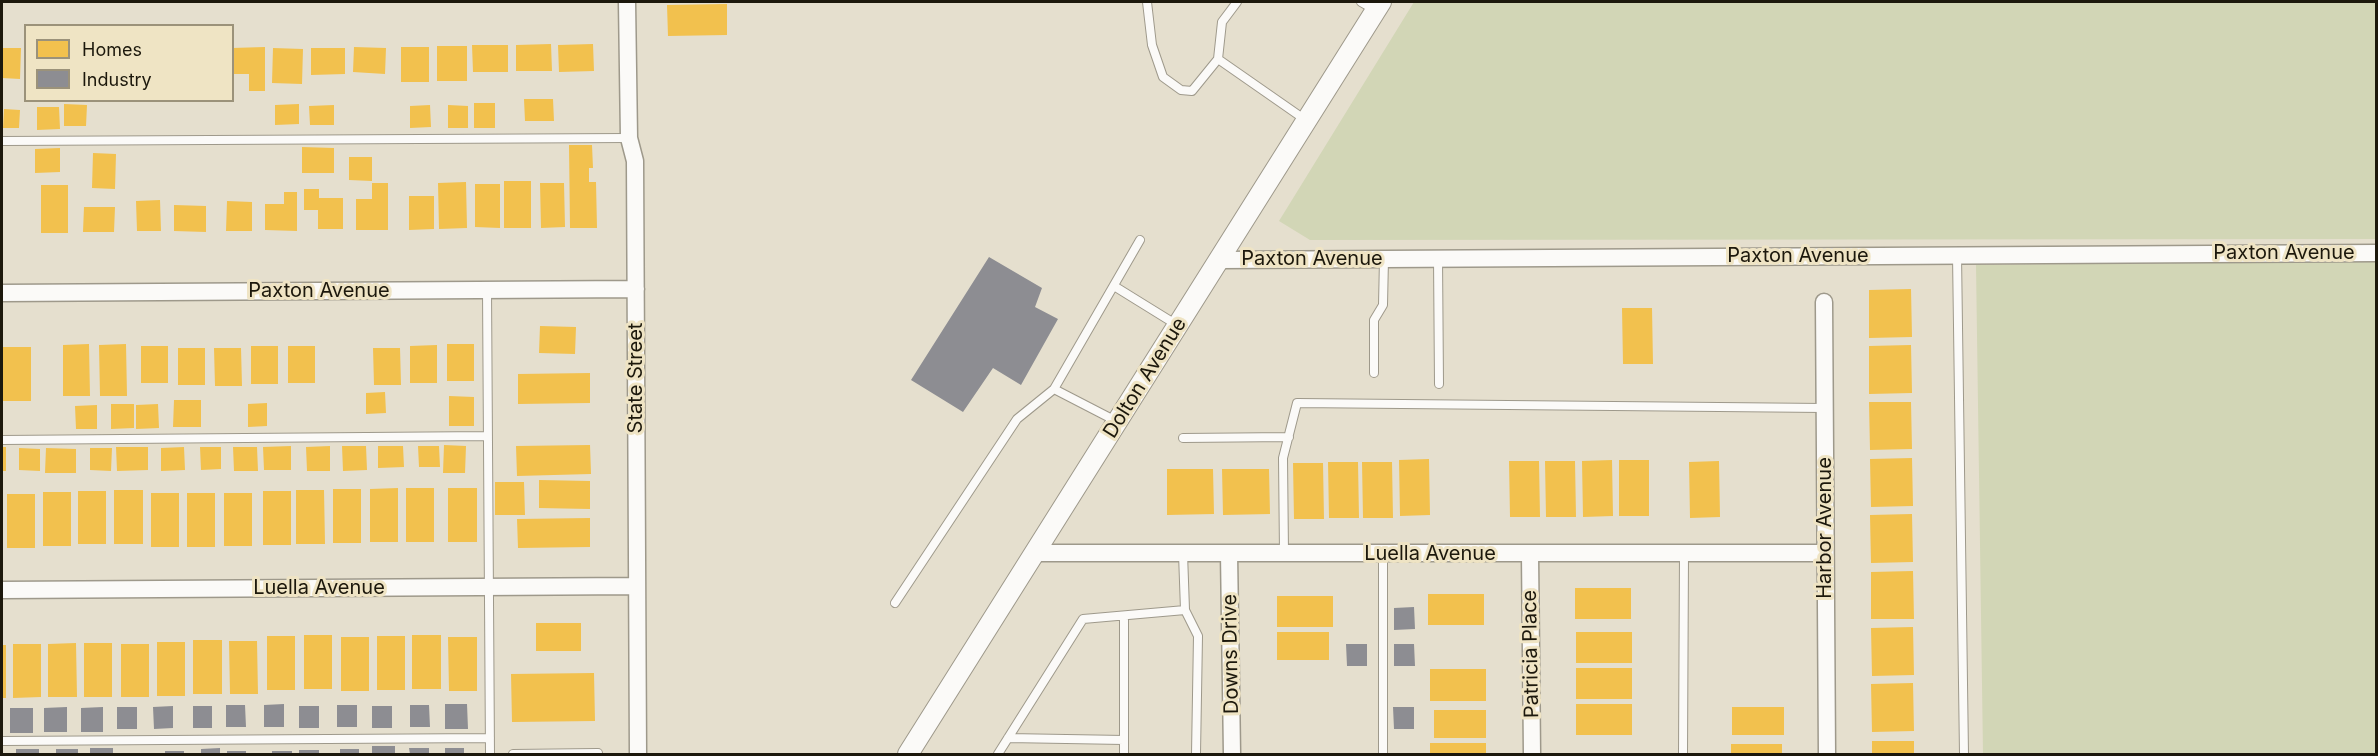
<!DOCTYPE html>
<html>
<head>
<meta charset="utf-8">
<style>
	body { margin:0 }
	#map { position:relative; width:2378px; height:756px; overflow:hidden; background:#e5dfce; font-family:Inter,sans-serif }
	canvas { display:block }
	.frame { position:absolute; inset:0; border:3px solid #1c180c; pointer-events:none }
	.legend { position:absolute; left:24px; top:24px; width:210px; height:78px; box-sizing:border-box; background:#efe4c4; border:2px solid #9b927a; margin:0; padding:8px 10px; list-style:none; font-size:18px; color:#1c180c }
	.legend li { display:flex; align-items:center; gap:12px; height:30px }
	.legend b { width:30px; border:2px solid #9b927a }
</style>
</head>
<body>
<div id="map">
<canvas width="2378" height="756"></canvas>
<div class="frame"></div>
<ul class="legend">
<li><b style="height:16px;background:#f2c14e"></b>Homes</li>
<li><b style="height:16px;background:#8d8d92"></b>Industry</li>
</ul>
</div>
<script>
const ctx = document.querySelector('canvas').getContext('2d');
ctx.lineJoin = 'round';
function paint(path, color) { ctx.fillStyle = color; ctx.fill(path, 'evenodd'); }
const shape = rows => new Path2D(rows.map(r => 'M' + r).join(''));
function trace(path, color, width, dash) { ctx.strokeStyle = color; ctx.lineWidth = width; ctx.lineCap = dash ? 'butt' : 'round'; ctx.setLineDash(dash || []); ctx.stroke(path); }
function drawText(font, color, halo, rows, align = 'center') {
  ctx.font = font + ' Inter,sans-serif'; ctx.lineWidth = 6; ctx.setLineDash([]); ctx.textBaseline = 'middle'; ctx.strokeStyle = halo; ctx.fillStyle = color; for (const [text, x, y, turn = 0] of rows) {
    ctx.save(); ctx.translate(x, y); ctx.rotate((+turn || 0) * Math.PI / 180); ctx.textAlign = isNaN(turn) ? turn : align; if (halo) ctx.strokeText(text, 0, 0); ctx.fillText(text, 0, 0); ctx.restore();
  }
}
paint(shape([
	[1414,2,2376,2,2376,239,1310,240,1279,221],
	[2376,261,2376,754,1983,754,1976,265]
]), '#d2d6b6');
paint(shape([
	[727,4,727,35,668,36,667,5],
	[551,44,552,71,516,71,516,45],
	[593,44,594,71,559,72,558,45],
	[472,45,508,45,508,72,473,72],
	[437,46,467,46,467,81,437,81],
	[265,47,265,91,249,91,249,74,232,74,232,48],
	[354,47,386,48,385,74,353,72],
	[401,47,429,47,429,82,401,82],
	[2,48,21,48,20,79,2,78],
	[273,48,303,49,302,84,272,83],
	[311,48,345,48,345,74,311,75],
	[524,99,553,99,554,121,525,121],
	[474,103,495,103,495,128,474,128],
	[64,104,87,105,86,126,64,126],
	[299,104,299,124,275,125,275,105],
	[334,105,334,125,310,125,309,106],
	[430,105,431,127,410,128,410,106],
	[448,105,468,106,468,128,448,128],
	[37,107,59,107,60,129,37,130],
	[4,109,20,110,19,128,3,128],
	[569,145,592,145,593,168,589,168,589,182,596,182,597,228,570,228],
	[302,147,334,148,334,173,302,173],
	[60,148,60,172,35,173,35,149],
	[93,153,116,154,115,189,92,188],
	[349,157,372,157,372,181,349,180],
	[504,181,531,181,531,228,504,228],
	[466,182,467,228,439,229,438,183],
	[372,183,388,183,388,230,356,230,356,199,372,199],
	[540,183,564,183,565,227,541,228],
	[475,184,500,184,500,228,475,227],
	[41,185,68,185,68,233,41,233],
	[304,189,319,189,319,198,343,198,343,229,318,229,318,210,304,210],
	[284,192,297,192,297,231,265,230,265,204,284,204],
	[409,196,434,196,434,229,409,230],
	[160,200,161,231,137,231,136,201],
	[227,201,252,202,252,231,226,231],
	[174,205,206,206,206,232,174,231],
	[84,207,115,207,114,232,83,232],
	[1911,289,1912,337,1869,338,1869,290],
	[1622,308,1652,308,1653,364,1623,364],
	[540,326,576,327,575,354,539,353],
	[89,344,90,396,63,396,63,345],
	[126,344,127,396,100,396,99,345],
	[447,344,474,344,474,381,447,381],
	[437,345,437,383,410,383,410,346],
	[1911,345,1912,393,1869,394,1869,346],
	[141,346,168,346,168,383,141,383],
	[251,346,278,346,278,384,251,384],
	[288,346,315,346,315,383,288,383],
	[3,347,31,347,31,401,3,401],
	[178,348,205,348,205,385,178,385],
	[214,348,241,348,242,386,215,386],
	[373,348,400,348,401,385,374,385],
	[590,373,590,403,518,404,518,374],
	[385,392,386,413,366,414,366,393],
	[449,396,474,397,474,426,449,426],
	[174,400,201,400,201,427,173,427],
	[1869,402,1911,402,1912,449,1870,450],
	[267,403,267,426,248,427,248,404],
	[111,404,134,404,134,428,111,429],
	[158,404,159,428,136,429,136,405],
	[97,405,97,429,76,429,75,406],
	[444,445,466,446,465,473,443,473],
	[590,445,591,474,517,476,516,446],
	[291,446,291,470,264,470,263,447],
	[330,446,330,471,307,471,306,447],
	[342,446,366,446,367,470,343,471],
	[378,446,403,446,404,467,378,468],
	[418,446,439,446,440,467,419,467],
	[2,447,6,447,6,471,2,471],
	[116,447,148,447,148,470,117,471],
	[184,447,185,470,161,471,161,448],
	[200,447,221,447,221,469,201,470],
	[233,447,257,447,258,471,234,471],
	[19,448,40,449,40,471,19,470],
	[46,448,76,449,76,473,45,473],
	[90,448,112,448,111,471,90,470],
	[1912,458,1913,506,1871,507,1870,459],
	[1429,459,1430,515,1400,516,1399,460],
	[1612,460,1613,516,1583,517,1582,461],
	[1619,460,1649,460,1649,516,1619,516],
	[1509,461,1539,461,1540,517,1510,517],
	[1545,461,1575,461,1576,517,1546,517],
	[1719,461,1720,517,1690,518,1689,462],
	[1328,462,1358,462,1359,518,1329,518],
	[1362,462,1392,462,1393,518,1363,518],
	[1293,463,1323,463,1324,519,1294,519],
	[1167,469,1213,469,1214,514,1167,515],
	[1222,469,1269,469,1270,514,1223,515],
	[539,480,590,481,590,509,539,508],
	[495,482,524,482,525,515,495,515],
	[398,488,398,542,370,542,370,489],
	[406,488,434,488,434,542,406,542],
	[448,488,477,488,477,542,448,542],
	[333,489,361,489,361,543,333,543],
	[114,490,143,490,143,544,114,544],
	[296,490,324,490,325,544,296,544],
	[78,491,106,491,106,544,78,544],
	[263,491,291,491,291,545,263,545],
	[43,492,71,492,71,546,43,546],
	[151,493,179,493,179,547,151,547],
	[187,493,215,493,215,547,187,547],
	[224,493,252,493,252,546,224,546],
	[7,494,35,494,35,548,7,548],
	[1912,514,1913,562,1871,563,1870,515],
	[590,518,590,547,518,548,517,519],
	[1913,571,1914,619,1871,619,1871,572],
	[1575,588,1631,588,1631,619,1575,619],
	[1428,594,1484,594,1484,625,1428,625],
	[1277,596,1333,596,1333,627,1277,627],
	[536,623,581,623,581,651,536,651],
	[1913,627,1914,675,1872,676,1871,628],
	[1277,632,1329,632,1329,660,1277,660],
	[1576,632,1632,632,1632,663,1576,663],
	[304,635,332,635,332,689,304,689],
	[412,635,441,635,441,689,412,689],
	[267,636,295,636,295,690,267,690],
	[377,636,405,636,405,690,377,690],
	[341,637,369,637,369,691,341,691],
	[448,637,477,637,477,691,449,691],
	[193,640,222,640,222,694,193,694],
	[229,641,257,641,258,694,230,694],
	[157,642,185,642,185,696,157,696],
	[76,643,77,697,48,697,48,644],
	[84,643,112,643,112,697,84,697],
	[13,644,41,644,41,697,13,698],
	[121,644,149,644,149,697,121,697],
	[2,645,6,645,6,698,2,698],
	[1576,668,1632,668,1632,699,1576,699],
	[1430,669,1486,669,1486,701,1430,701],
	[594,673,595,721,512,722,511,674],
	[1913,683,1914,731,1872,732,1871,684],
	[1576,704,1632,704,1632,735,1576,735],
	[1732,707,1784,707,1784,735,1732,735],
	[1434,710,1486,710,1486,738,1434,738],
	[1872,741,1914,741,1914,754,1872,754],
	[1430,743,1486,743,1486,754,1430,754],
	[1731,744,1782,744,1782,754,1731,754]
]), '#f2c14e');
paint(shape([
	[989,257,1042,288,1035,307,1058,319,1021,385,993,368,963,412,911,380],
	[1414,607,1415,629,1394,630,1394,608],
	[1346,644,1367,644,1367,666,1347,666],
	[1394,644,1414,644,1415,666,1394,666],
	[284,704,284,727,264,727,264,705],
	[445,704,467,704,468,729,445,729],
	[226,705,245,705,246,727,226,727],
	[337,705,357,705,357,727,337,727],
	[410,705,429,705,430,727,410,727],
	[173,706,173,728,154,729,153,707],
	[193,706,212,706,212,728,193,728],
	[299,706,319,706,319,728,299,728],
	[372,706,392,706,392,728,372,728],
	[67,707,67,732,44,732,44,708],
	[103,707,103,732,81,732,81,708],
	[117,707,137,707,137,729,117,729],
	[1393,707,1414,707,1414,729,1394,729],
	[10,708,33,708,33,733,10,733],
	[372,746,395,746,395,754,372,754],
	[90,748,113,748,113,754,90,754],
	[220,748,220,754,201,754,201,749],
	[409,748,429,748,429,754,410,754],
	[445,748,464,748,464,754,445,754],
	[16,749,39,749,39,754,16,754],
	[56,749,78,749,78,754,56,754],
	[340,749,359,749,359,754,340,754],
	[299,750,319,750,319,754,299,754],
	[165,751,184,751,184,754,165,754],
	[227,751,246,751,246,754,227,754],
	[272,751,292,751,292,754,272,754]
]), '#8d8d92');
const service = shape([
	[1147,2,1152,45,1163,77,1181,90,1192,91,1218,59,1307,121],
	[1361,2,1375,10],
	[1218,59,1222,22,1237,2],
	[2,141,629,138],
	[1957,255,1964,754],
	[1438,258,1439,384],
	[1114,286,1177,325],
	[487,290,490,754],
	[1374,373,1374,320,1383,305,1384,259],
	[1116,421,1054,389,1140,240],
	[1183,438,1289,437],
	[2,440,488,436],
	[1284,553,1283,458,1297,403,1824,408],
	[1383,554,1383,754],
	[895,603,1017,419,1054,389],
	[1185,610,1198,636,1196,754],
	[1008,738,1124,740],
	[2,741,490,738],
	[513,754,598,753],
	[998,754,1083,619,1185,610,1183,553],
	[1124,754,1124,616],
	[1683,754,1684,553]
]);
const minor = shape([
	[627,2,629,138,635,161,638,754],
	[1220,260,2376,253],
	[2,293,636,289],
	[1824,302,1827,754],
	[1035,553,1825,553],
	[1229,553,1232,754],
	[1530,554,1532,754],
	[2,590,637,586]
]);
const tertiary = shape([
	[908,754,1381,2]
]);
trace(service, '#9e998b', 10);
trace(minor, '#9e998b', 19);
trace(tertiary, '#9e998b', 22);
trace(service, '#fbfaf8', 8);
trace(minor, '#fbfaf8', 16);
trace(tertiary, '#fbfaf8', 20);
drawText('20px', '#1c180c', '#efe4c4', [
	["Paxton Avenue",2284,253],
	["Paxton Avenue",1798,256],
	["Paxton Avenue",1312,259],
	["Paxton Avenue",319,291],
	["State Street",636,378,-90],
	["Dolton Avenue",1145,378,-58],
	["Harbor Avenue",1825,528,-90],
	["Luella Avenue",1430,554],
	["Luella Avenue",319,588],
	["Downs Drive",1231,654,-91],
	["Patricia Place",1531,654,-91]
]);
</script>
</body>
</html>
